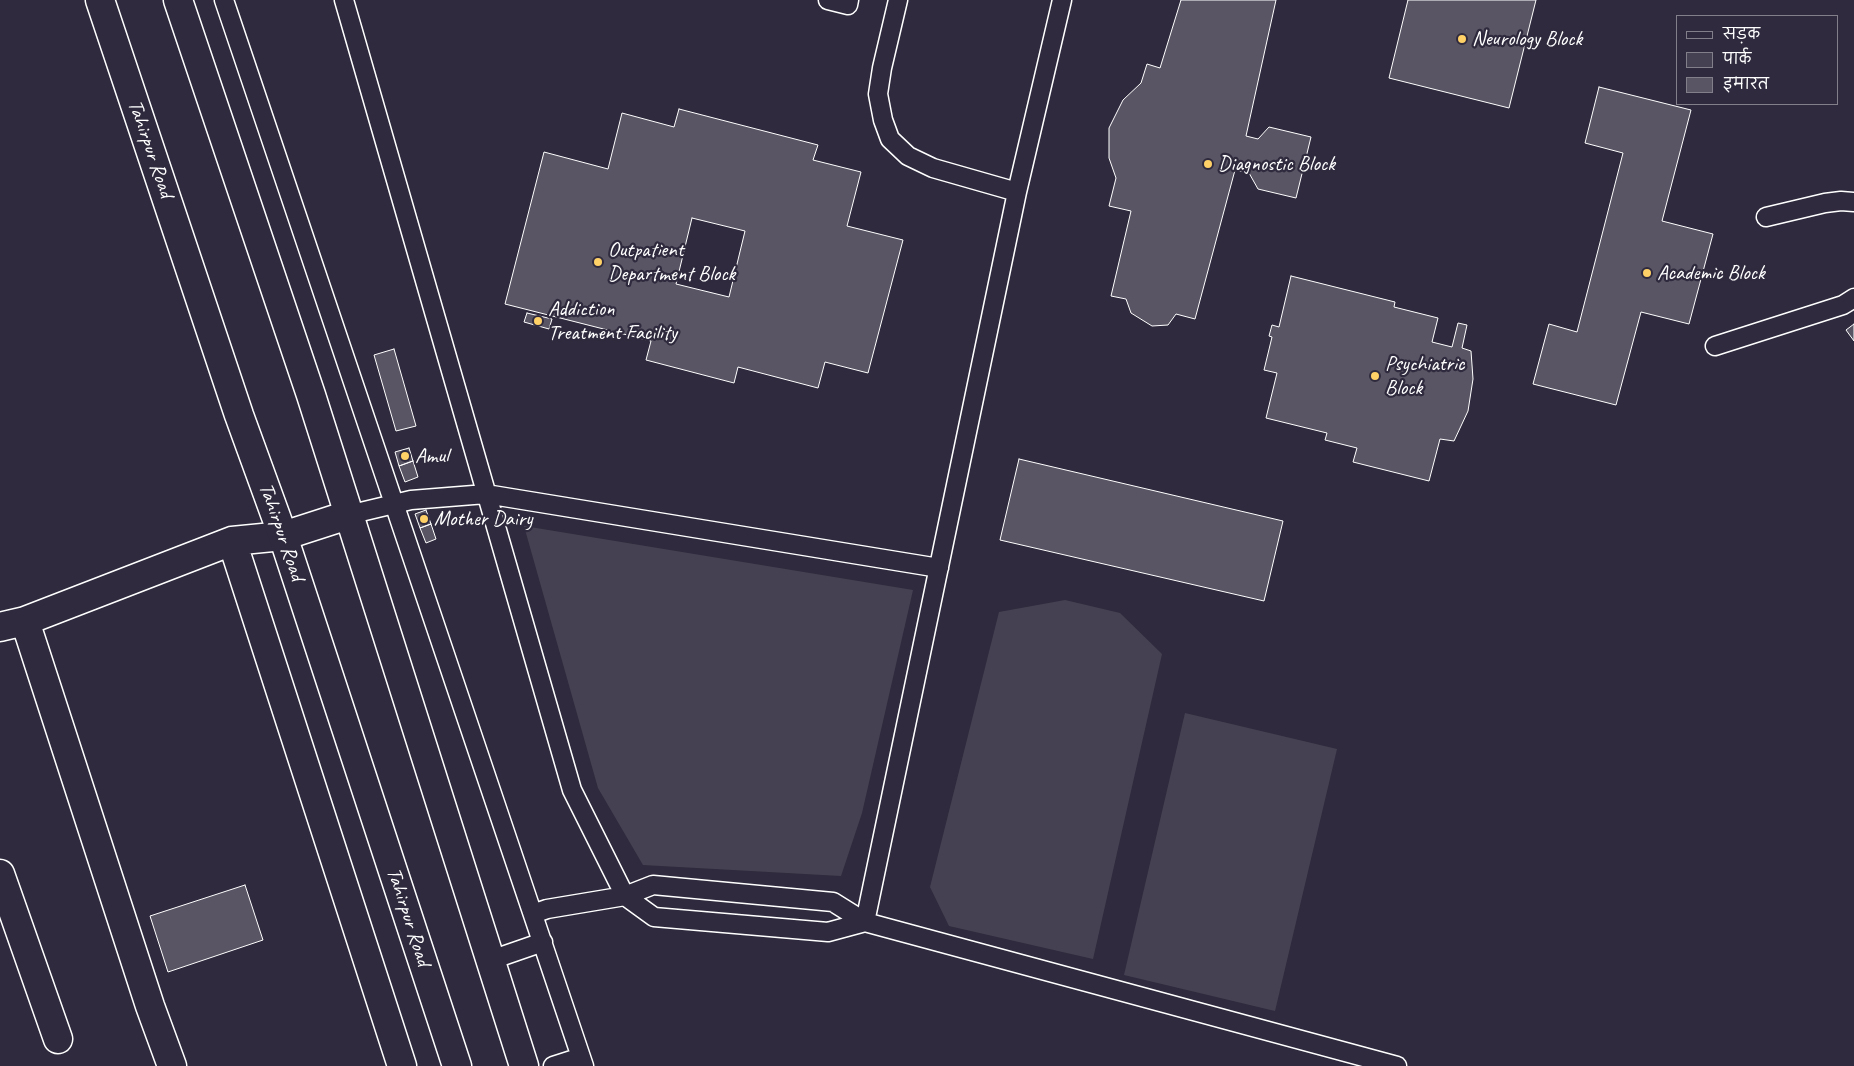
<!DOCTYPE html>
<html>
<head>
<meta charset="utf-8">
<style>
	body { margin:0 }
	#map { position:relative; width:1854px; height:1066px; overflow:hidden; background:#2f2a3d; font-family:Caveat,"Playpen Sans Deva",sans-serif }
	canvas { display:block }
	.legend { position:absolute; left:1676px; top:15px; width:162px; height:90px; box-sizing:border-box; background:#2f2a3d; border:1px solid #827f8b; margin:0; padding:6px 9px; list-style:none; font-size:15px; color:#fff }
	.legend li { display:flex; align-items:center; gap:10px; height:25px }
	.legend b { width:25px; border:1px solid #827f8b }
</style>
</head>
<body>
<div id="map">
<canvas width="1854" height="1066"></canvas>
<ul class="legend">
<li><b style="height:6px;background:#2f2a3d"></b>सड़क</li>
<li><b style="height:14px;background:#464152"></b>पार्क</li>
<li><b style="height:14px;background:#595564"></b>इमारत</li>
</ul>
</div>
<script>
const ctx = document.querySelector('canvas').getContext('2d');
ctx.lineJoin = 'round';
function paint(path, color) { ctx.fillStyle = color; ctx.fill(path, 'evenodd'); }
const shape = rows => new Path2D(rows.map(r => 'M' + r).join(''));
function trace(path, color, width, dash) { ctx.strokeStyle = color; ctx.lineWidth = width; ctx.lineCap = dash ? 'butt' : 'round'; ctx.setLineDash(dash || []); ctx.stroke(path); }
function drawText(font, color, halo, rows, align = 'center') {
  ctx.font = font + ' Caveat,sans-serif'; ctx.lineWidth = 4.5; ctx.setLineDash([]); ctx.textBaseline = 'middle'; ctx.strokeStyle = halo; ctx.fillStyle = color; for (const [text, x, y, turn = 0] of rows) {
    ctx.save(); ctx.translate(x, y); ctx.rotate((+turn || 0) * Math.PI / 180); ctx.textAlign = isNaN(turn) ? turn : align; if (halo) ctx.strokeText(text, 0, 0); ctx.fillText(text, 0, 0); ctx.restore();
  }
}
paint(shape([
	[524,526,913,590,862,813,841,876,643,865,598,788],
	[1065,600,1120,613,1162,654,1093,959,949,926,930,887,999,612],
	[1185,713,1337,749,1275,1011,1124,975]
]), '#464152');
const building = shape([
	[1181,0,1276,0,1246,136,1258,139,1269,127,1311,137,1296,198,1258,189,1249,173,1235,170,1195,319,1176,314,1168,325,1152,326,1131,313,1126,299,1111,296,1131,211,1109,206,1116,178,1109,158,1109,128,1123,100,1141,83,1147,64,1160,68,1181,0],
	[1408,0,1536,0,1509,108,1389,78,1408,0],
	[1599,87,1691,110,1662,221,1713,234,1689,324,1641,312,1616,405,1533,384,1549,324,1577,332,1623,153,1585,143,1599,87],
	[679,109,818,145,813,160,861,172,847,226,903,240,868,373,825,362,818,388,738,367,734,383,646,360,651,341,505,304,544,152,608,169,622,113,674,127,679,109],
	[692,218,745,231,729,297,676,284,692,218],
	[1291,276,1395,302,1394,307,1438,318,1432,342,1452,347,1458,323,1467,325,1462,348,1471,351,1473,379,1468,411,1454,441,1440,439,1429,481,1353,462,1357,448,1325,440,1327,433,1266,418,1277,373,1264,370,1272,337,1269,336,1272,325,1279,327,1291,276],
	[527,313,552,319,549,329,524,322,527,313],
	[1854,324,1854,341,1846,330,1854,324],
	[394,349,416,426,396,431,374,355,394,349],
	[409,448,413,461,399,466,395,452,409,448],
	[1019,459,1283,521,1264,601,1000,540,1019,459],
	[413,461,418,477,405,482,399,466,413,461],
	[426,510,431,524,420,528,415,514,426,510],
	[431,524,436,539,426,543,420,528,431,524],
	[245,885,263,940,168,972,150,916,245,885]
]);
paint(building, '#595564');
trace(building, '#fff', 1);
const lane = shape([
	[224,0,584,1066],
	[344,0,572,790,625,896,653,885,833,902,865,922,1017,192,1062,0],
	[828,0,848,5,849,0],
	[898,0,882,68,878,94,883,120,890,139,908,156,933,168,1017,192],
	[1766,217,1825,203,1841,201,1854,202],
	[1715,346,1843,305,1854,298],
	[348,515,411,500,486,494,939,568],
	[533,914,547,909,625,896,654,917,828,932,865,922,1397,1066],
	[491,960,543,942],
	[553,1066,581,1057]
]);
const street = shape([
	[232,541,402,1066],
	[25,621,150,1006,172,1066],
	[0,627,25,621,232,541,283,536],
	[0,874,58,1039]
]);
const secondary = shape([
	[100,0,239,415,283,536,457,1066],
	[178,0,311,395,524,1066],
	[283,536,348,515]
]);
trace(lane, '#fff', 21);
trace(street, '#fff', 31);
trace(secondary, '#fff', 31);
trace(lane, '#2f2a3d', 18);
trace(street, '#2f2a3d', 28);
trace(secondary, '#2f2a3d', 28);
for (const [x, y, r, color] of [
	[1462,39,5,"#ffd166"],
	[1208,164,5,"#ffd166"],
	[598,262,5,"#ffd166"],
	[1647,273,5,"#ffd166"],
	[538,321,5,"#ffd166"],
	[1375,376,5,"#ffd166"],
	[405,456,5,"#ffd166"],
	[424,519,5,"#ffd166"]
]) { const dot = new Path2D(); dot.arc(x, y, r, 0, 2 * Math.PI); ctx.fillStyle = color; ctx.fill(dot); trace(dot, '#2f2a3d', 2); }
drawText('21px', '#fff', '#2f2a3d', [
	["Neurology Block",1472,39],
	["Diagnostic Block",1218,164],
	["Outpatient",608,250],
	["Department Block",608,274],
	["Academic Block",1657,273],
	["Addiction",548,309],
	["Treatment Facility",548,333],
	["Psychiatric",1385,364],
	["Block",1385,388],
	["Amul",415,456],
	["Mother Dairy",434,519]
], 'left');
drawText('21px', '#fff', '#2f2a3d', [
	["Tahirpur Road",150,149,71],
	["Tahirpur Road",281,532,71],
	["Tahirpur Road",408,917,72]
]);
</script>
</body>
</html>
